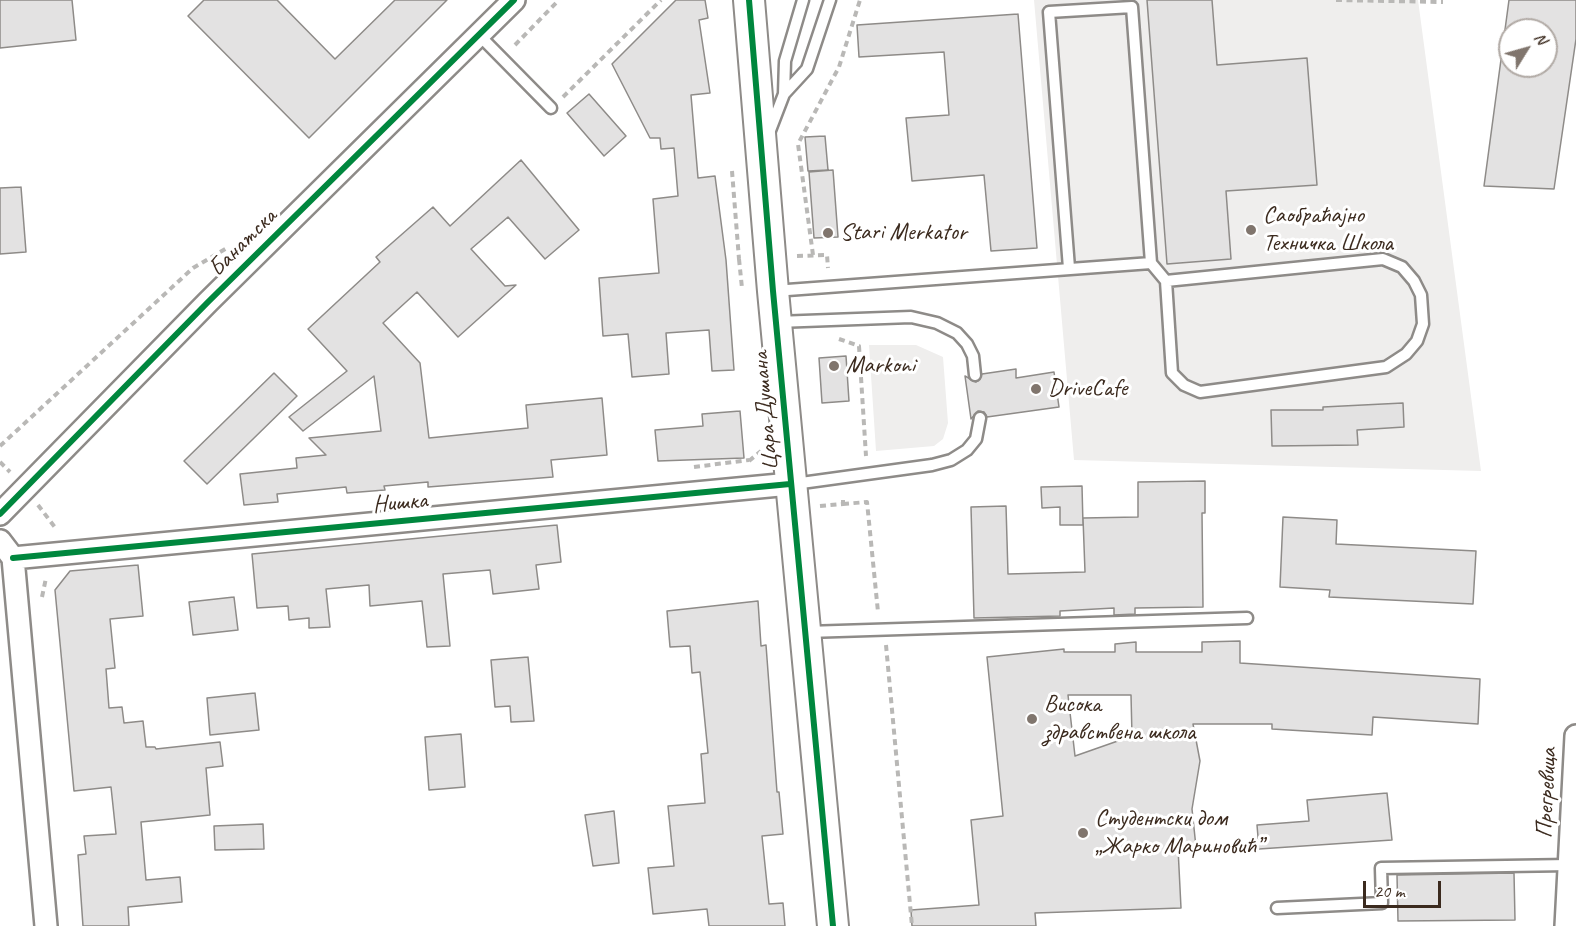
<!DOCTYPE html>
<html>
<head>
<meta charset="utf-8">
<style>
	body { margin:0 }
	#map { position:relative; width:1576px; height:926px; overflow:hidden; background:#fff; font-family:Caveat,sans-serif }
	canvas { display:block }
	.north { position:absolute; left:1498px; top:18px; width:60px; height:60px; box-sizing:border-box; background:#fff; border:2px solid #b1aaa5; border-radius:50%; rotate:53deg; font-size:16px; font-weight:700; line-height:24px; text-align:center; color:#3b2a1e }
	.north::after { content:''; display:block; margin:auto; width:21px; height:27px; background:#80756d; clip-path:polygon(50% 0,100% 100%,50% 72%,0 100%) }
	.scale { position:absolute; left:1363px; top:881px; width:78px; height:27px; box-sizing:border-box; border:3px solid #3b2a1e; border-top:0; padding-left:8px; font-size:18px; line-height:21px; white-space:nowrap; color:#3b2a1e; -webkit-text-stroke:4px #fff; paint-order:stroke }
</style>
</head>
<body>
<div id="map">
<canvas width="1576" height="926"></canvas>
<div class="north">N</div>
<div class="scale">20 m</div>
</div>
<script>
const ctx = document.querySelector('canvas').getContext('2d');
ctx.lineJoin = 'round';
function paint(path, color) { ctx.fillStyle = color; ctx.fill(path, 'evenodd'); }
const shape = rows => new Path2D(rows.map(r => 'M' + r).join(''));
function trace(path, color, width, dash) { ctx.strokeStyle = color; ctx.lineWidth = width; ctx.lineCap = dash ? 'butt' : 'round'; ctx.setLineDash(dash || []); ctx.stroke(path); }
function drawText(font, color, halo, rows, align = 'center') {
  ctx.font = font + ' Caveat,sans-serif'; ctx.lineWidth = 6; ctx.setLineDash([]); ctx.textBaseline = 'middle'; ctx.strokeStyle = halo; ctx.fillStyle = color; for (const [text, x, y, turn = 0] of rows) {
    ctx.save(); ctx.translate(x, y); ctx.rotate((+turn || 0) * Math.PI / 180); ctx.textAlign = isNaN(turn) ? turn : align; if (halo) ctx.strokeText(text, 0, 0); ctx.fillText(text, 0, 0); ctx.restore();
  }
}
paint(shape([
	[1034,0,1418,0,1481,471,1074,460],
	[869,345,916,345,943,357,948,423,943,439,934,446,876,451]
]), '#efeeed');
const building = shape([
	[0,0,72,0,76,40,0,48,0,0],
	[204,0,277,0,335,59,395,0,447,0,309,138,188,16,204,0],
	[676,0,705,0,708,18,699,20,710,93,691,95,698,178,715,176,726,260,734,370,712,371,709,330,666,333,669,374,632,377,628,334,603,336,599,278,659,273,653,199,678,196,674,148,661,149,660,138,650,138,612,64,676,0],
	[1147,0,1212,0,1217,65,1307,58,1317,185,1226,191,1231,259,1167,264,1147,0],
	[1509,0,1576,0,1576,39,1554,189,1484,186,1509,0],
	[1510,30,1546,30,1546,66,1510,66,1510,30],
	[1018,14,1037,248,991,251,984,175,912,181,906,118,949,115,944,52,859,57,857,25,1018,14],
	[589,94,626,136,604,156,567,113,589,94],
	[825,136,828,170,808,171,805,137,825,136],
	[521,160,579,230,545,259,508,217,471,249,505,286,516,285,458,337,417,292,383,323,420,363,429,438,528,428,526,405,602,398,607,455,551,460,553,477,428,487,428,482,384,486,385,490,347,493,346,487,277,494,278,502,244,505,240,474,297,468,296,458,326,455,309,438,381,431,374,376,303,431,289,417,347,371,308,329,380,262,376,257,433,207,450,226,521,160],
	[833,170,838,237,814,238,809,172,833,170],
	[21,187,26,252,0,254,0,188,21,187],
	[846,356,849,401,822,403,819,358,846,356],
	[1016,369,1016,378,1054,372,1059,407,987,417,984,412,978,411,971,419,965,376,976,382,982,374,1016,369],
	[274,373,297,396,207,484,184,461,274,373],
	[1403,403,1404,427,1357,430,1358,445,1272,446,1271,410,1323,410,1323,407,1403,403],
	[740,411,744,458,658,461,655,430,703,426,702,414,740,411],
	[1205,481,1205,513,1202,513,1203,607,1135,608,1135,614,1114,615,1114,608,1060,611,1060,616,974,618,971,507,1006,506,1008,574,1085,572,1083,518,1138,517,1138,482,1205,481],
	[1082,486,1083,525,1060,525,1060,507,1042,508,1041,487,1082,486],
	[1283,517,1337,520,1336,544,1476,551,1473,604,1329,597,1330,590,1280,587,1283,517],
	[557,525,561,562,536,565,539,589,493,594,490,570,443,574,450,646,427,647,422,601,370,606,369,585,326,589,330,627,309,628,309,618,289,620,288,606,257,608,252,554,557,525],
	[138,565,143,616,110,619,115,668,106,669,109,708,122,707,124,723,143,721,146,747,155,747,156,749,220,742,223,766,206,768,210,815,141,822,146,880,180,877,182,902,128,907,129,926,83,926,78,855,86,854,84,836,116,834,111,787,74,791,55,590,70,571,138,565],
	[234,597,238,630,193,635,189,602,234,597],
	[758,601,761,646,766,645,777,792,779,792,783,834,762,836,769,904,783,903,785,926,709,926,707,909,653,914,648,868,674,866,668,806,705,803,701,754,708,753,700,672,692,673,690,646,670,647,667,611,758,601],
	[1240,641,1240,663,1480,679,1478,724,1373,717,1372,735,1272,729,1272,724,1193,724,1200,761,1192,809,1196,847,1178,848,1181,908,1035,913,1036,926,912,926,911,910,979,905,971,820,1003,816,987,657,1064,649,1064,652,1115,652,1115,644,1136,642,1136,652,1202,652,1202,642,1240,641],
	[1068,695,1131,695,1132,736,1075,756,1068,695],
	[528,657,534,721,511,722,510,706,495,707,491,660,528,657],
	[255,693,259,730,210,735,207,698,255,693],
	[461,734,465,787,429,790,425,737,461,734],
	[1387,793,1392,840,1259,849,1257,825,1309,821,1307,800,1387,793],
	[614,811,619,863,593,866,585,815,614,811],
	[263,824,264,849,215,850,214,826,263,824],
	[1514,873,1515,920,1398,921,1397,875,1514,873]
]);
paint(building, '#e3e2e2');
trace(building, '#8e8b88', 1.5);
const lane = shape([
	[479,35,551,108],
	[784,94,785,61,803,0],
	[769,133,784,94,807,69,830,0],
	[1069,268,1049,12,1132,7,1151,263],
	[774,291,1151,263,1166,281,1172,373,1184,385,1200,392,1386,367,1406,354,1417,341,1423,324,1421,295,1414,281,1402,267,1383,259,1166,281],
	[777,322,911,317,937,323,957,333,967,344,973,356,975,375],
	[794,484,932,465,951,460,967,450,976,439,980,418],
	[807,632,1247,618],
	[1277,908,1382,903,1381,868,1569,865]
]);
const street = shape([
	[0,514,208,302,514,0],
	[0,541,13,558,46,926],
	[13,558,790,484],
	[1566,926,1576,736]
]);
const secondary = shape([
	[749,0,773,291,833,926]
]);
trace(lane, '#8e8b88', 15);
trace(street, '#8e8b88', 26);
trace(secondary, '#8e8b88', 34);
trace(shape([
	[1336,0,1443,2],
	[515,45,559,0],
	[563,97,661,0],
	[732,171,739,259],
	[813,255,798,144,839,67,860,0],
	[797,256,827,255,828,268],
	[739,259,742,288],
	[839,339,859,346,866,456],
	[0,446,193,268,227,248],
	[749,461,761,451],
	[0,462,10,472],
	[694,467,749,460],
	[843,504,867,502,878,612],
	[38,505,57,530],
	[820,506,843,504,843,496],
	[42,597,46,578],
	[886,645,912,926]
]), '#b9b8b6', 4, [6, 4.5]);
trace(lane, '#fff', 10);
trace(street, '#fff', 21);
trace(secondary, '#fff', 30);
trace(shape([
	[749,0,773,291,833,926],
	[0,514,208,302,514,0],
	[13,558,790,484]
]), '#00873e', 6);
for (const [x, y, r, color] of [
	[1251,230,6,"#80756d"],
	[828,233,6,"#80756d"],
	[834,366,6,"#80756d"],
	[1036,389,6,"#80756d"],
	[1032,719,6,"#80756d"],
	[1083,833,6,"#80756d"]
]) { const dot = new Path2D(); dot.arc(x, y, r, 0, 2 * Math.PI); ctx.fillStyle = color; ctx.fill(dot); trace(dot, '#fff', 2); }
drawText('24px', '#3b2a1e', '#fff', [
	["Саобраћајно",1263,216],
	["Техничка Школа",1263,244],
	["Stari Merkator",840,233],
	["Markoni",846,366],
	["DriveCafe",1048,389],
	["Висока",1044,705],
	["здравствена школа",1044,733],
	["Студентски дом",1095,819],
	["„Жарко Мариновић”",1095,847]
], 'left');
drawText('24px', '#3b2a1e', '#fff', [
	["Банатска",243,243,-45],
	["Цара Душана",766,411,-95],
	["Нишка",400,503,-5],
	["Прегревица",1547,793,-87]
]);
</script>
</body>
</html>
